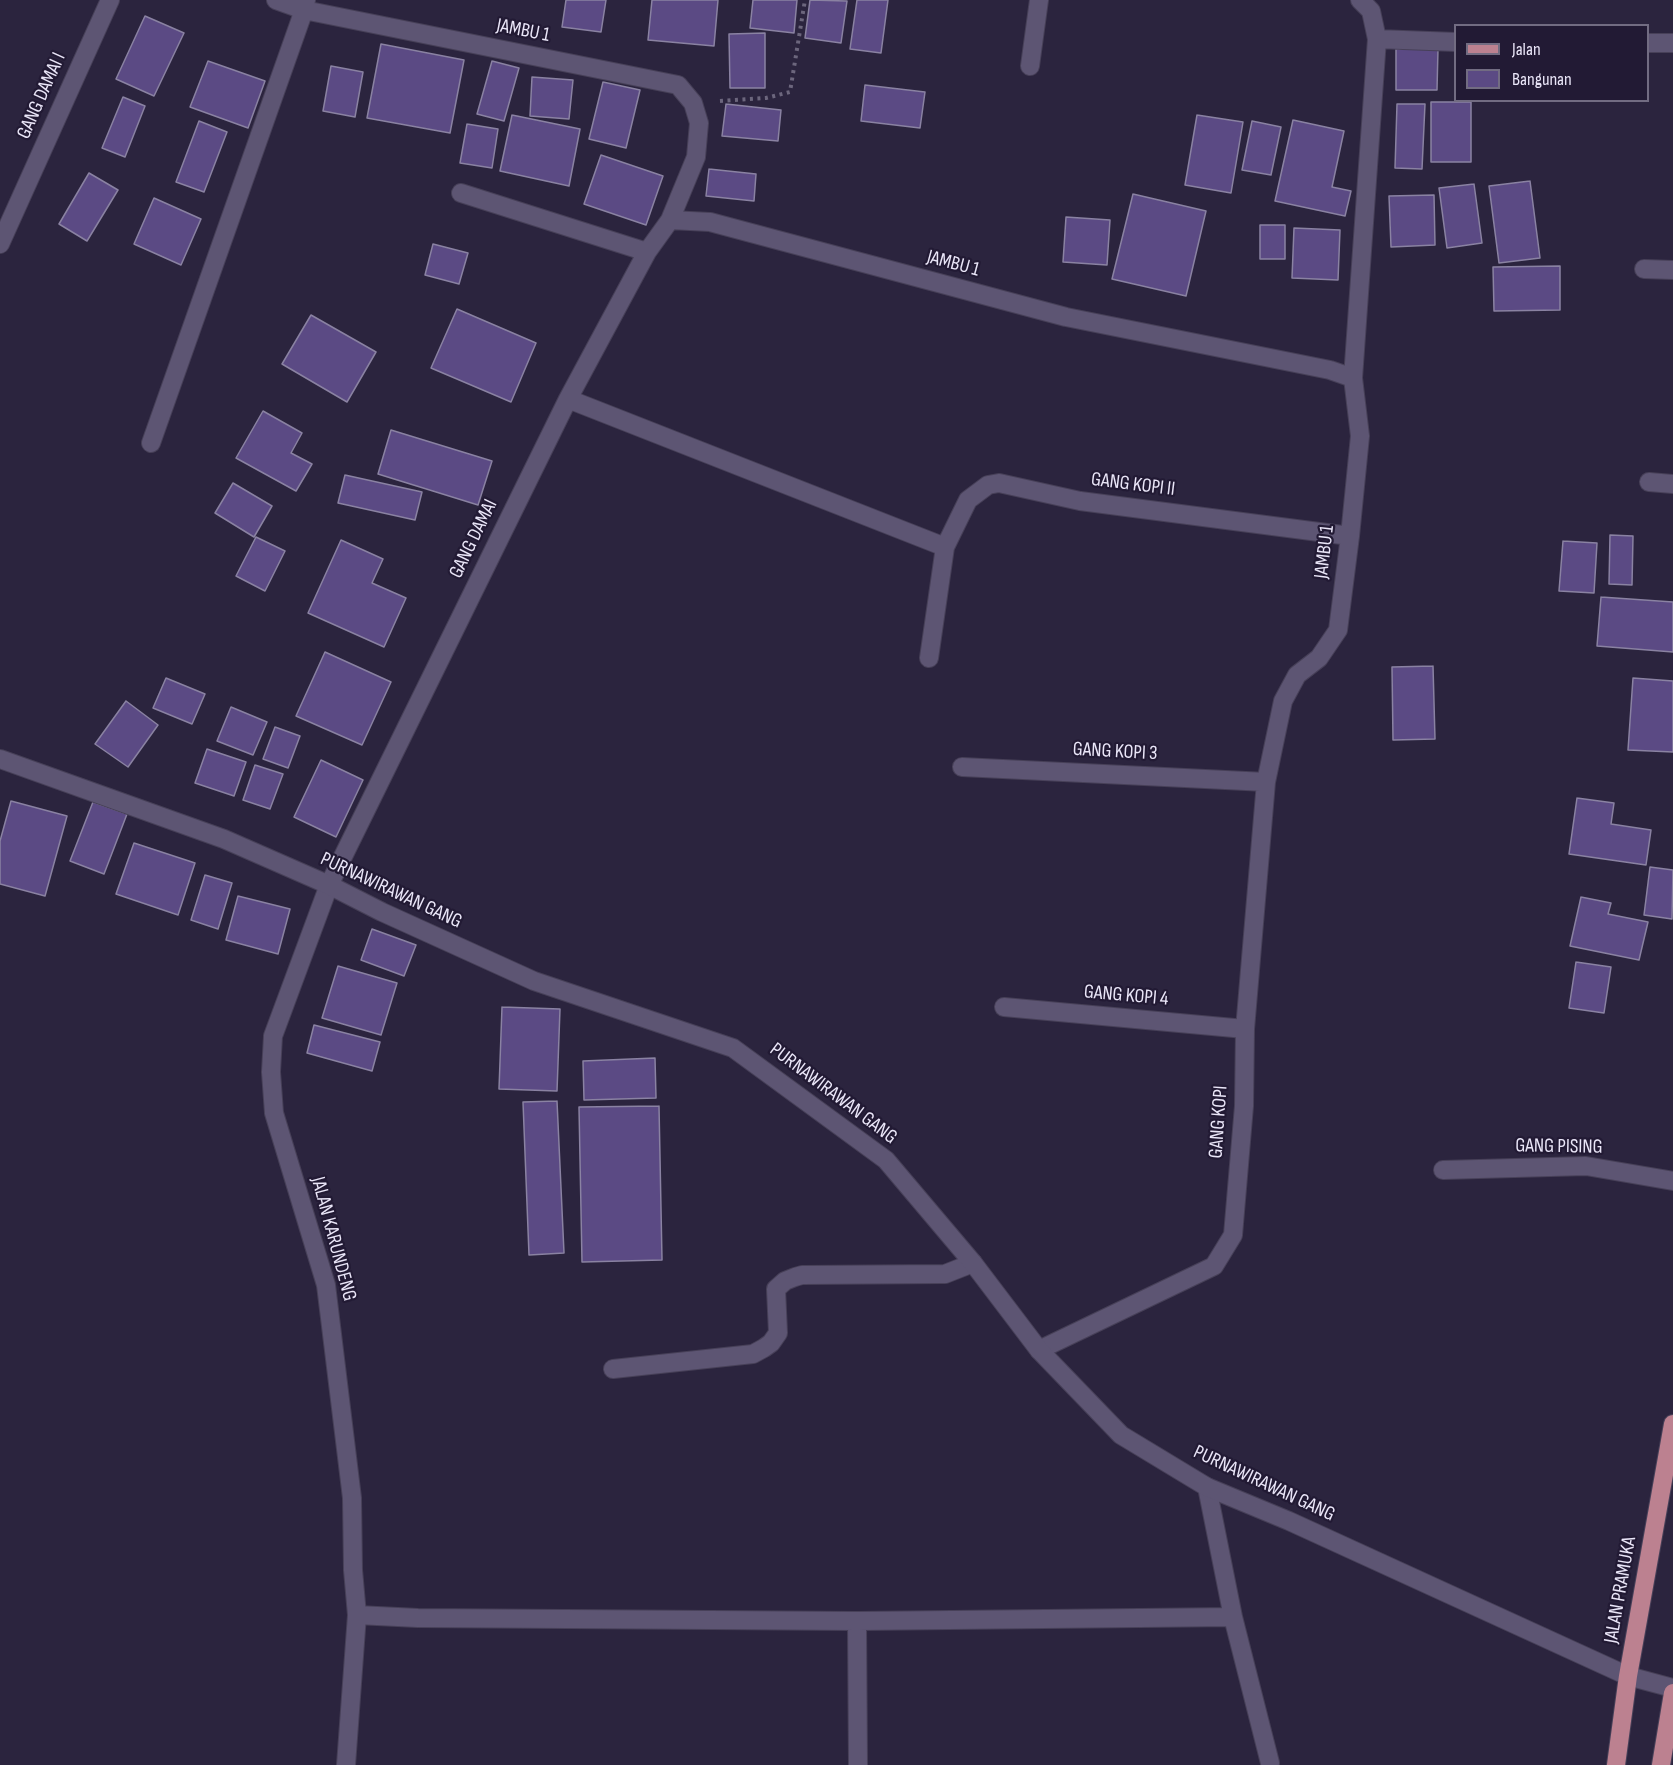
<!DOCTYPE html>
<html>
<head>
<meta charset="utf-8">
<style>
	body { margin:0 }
	#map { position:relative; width:1673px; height:1765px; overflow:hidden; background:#2b243e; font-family:"Sofia Sans Condensed",sans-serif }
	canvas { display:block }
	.legend { position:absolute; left:1454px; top:24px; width:195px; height:78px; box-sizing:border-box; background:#221a34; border:2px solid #726c82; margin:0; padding:8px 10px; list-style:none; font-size:18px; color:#eae6f8 }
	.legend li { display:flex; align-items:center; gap:12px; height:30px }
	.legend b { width:30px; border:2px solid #726c82 }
</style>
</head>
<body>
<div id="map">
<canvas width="1673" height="1765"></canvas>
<ul class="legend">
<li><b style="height:8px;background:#bc8190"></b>Jalan</li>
<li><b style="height:16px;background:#5b4a84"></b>Bangunan</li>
</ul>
</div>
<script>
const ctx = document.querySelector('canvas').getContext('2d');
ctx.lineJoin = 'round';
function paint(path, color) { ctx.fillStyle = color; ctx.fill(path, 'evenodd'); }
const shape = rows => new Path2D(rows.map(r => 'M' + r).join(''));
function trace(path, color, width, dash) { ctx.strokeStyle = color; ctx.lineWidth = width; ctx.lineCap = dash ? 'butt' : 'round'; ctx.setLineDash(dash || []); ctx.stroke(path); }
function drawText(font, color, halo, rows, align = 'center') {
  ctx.font = font + ' "Sofia Sans Condensed",sans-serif'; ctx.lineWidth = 4.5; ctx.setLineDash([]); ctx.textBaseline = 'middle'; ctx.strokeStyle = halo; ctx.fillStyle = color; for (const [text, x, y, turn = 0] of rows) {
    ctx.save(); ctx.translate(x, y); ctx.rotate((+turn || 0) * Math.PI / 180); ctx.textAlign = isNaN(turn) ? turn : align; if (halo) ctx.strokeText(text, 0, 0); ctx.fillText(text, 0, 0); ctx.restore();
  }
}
const building = shape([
	[566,0,606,0,601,32,562,27,566,0],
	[652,0,718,0,714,46,648,40,652,0],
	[753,0,797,0,794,33,750,28,753,0],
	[810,0,847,1,841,43,805,38,810,0],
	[857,0,888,0,881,53,850,49,857,0],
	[145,16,184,33,154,96,116,79,145,16],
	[765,33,765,88,730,88,729,34,765,33],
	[381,44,464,60,450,133,367,118,381,44],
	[1396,49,1438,49,1437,90,1396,90,1396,49],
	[208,61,265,81,248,128,190,107,208,61],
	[492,61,519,68,504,121,477,114,492,61],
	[331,66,363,72,355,117,323,111,331,66],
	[532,77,573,80,569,119,530,116,532,77],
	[603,82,640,90,626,148,589,139,603,82],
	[865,85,925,92,920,128,861,121,865,85],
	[123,97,145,106,125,157,102,148,123,97],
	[1431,102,1471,102,1471,162,1431,162,1431,102],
	[726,104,781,110,778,141,722,136,726,104],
	[1397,104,1425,104,1422,169,1395,168,1397,104],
	[512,115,580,129,569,186,500,171,512,115],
	[1197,115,1243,122,1231,193,1185,185,1197,115],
	[1293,120,1344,131,1332,187,1351,191,1345,216,1275,201,1293,120],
	[199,121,227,132,204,192,176,182,199,121],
	[1252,121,1281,127,1271,175,1242,170,1252,121],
	[467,124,498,129,492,168,460,163,467,124],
	[601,155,663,176,646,225,584,204,601,155],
	[709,169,756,174,754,201,706,196,709,169],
	[89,173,118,190,87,241,59,224,89,173],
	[1530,181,1540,258,1499,263,1489,186,1530,181],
	[1474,184,1482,243,1447,248,1439,188,1474,184],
	[1133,194,1206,211,1186,296,1112,279,1133,194],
	[1434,195,1435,245,1391,247,1389,196,1434,195],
	[154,198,201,219,181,265,134,244,154,198],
	[1066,217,1110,220,1107,265,1063,262,1066,217],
	[1260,225,1285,225,1285,259,1260,259,1260,225],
	[1294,228,1340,230,1338,280,1292,278,1294,228],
	[433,244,468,253,459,284,425,275,433,244],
	[1560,266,1560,310,1494,311,1493,267,1560,266],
	[457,309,536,343,511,402,431,368,457,309],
	[311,315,376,352,347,402,282,364,311,315],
	[263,411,302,433,291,453,312,464,296,491,236,458,263,411],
	[391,430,492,461,478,505,378,474,391,430],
	[345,475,422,492,415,520,338,503,345,475],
	[233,483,272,506,254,537,215,513,233,483],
	[1610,535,1633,536,1632,585,1609,584,1610,535],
	[256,537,285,551,265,591,236,576,256,537],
	[341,540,383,559,372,583,406,598,384,647,308,613,341,540],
	[1563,541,1597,543,1594,593,1559,591,1563,541],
	[1601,597,1673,602,1673,652,1597,646,1601,597],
	[325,652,391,682,362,745,296,716,325,652],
	[1433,666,1435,739,1393,740,1392,667,1433,666],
	[166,678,205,694,192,724,153,708,166,678],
	[1633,678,1673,681,1673,752,1628,750,1633,678],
	[126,701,158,725,128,767,95,744,126,701],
	[231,707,267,722,253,755,217,741,231,707],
	[275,727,300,736,288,768,263,759,275,727],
	[207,749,246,762,234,796,195,783,207,749],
	[321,760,363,780,336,837,294,817,321,760],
	[255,765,283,774,270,809,243,800,255,765],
	[1577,798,1614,803,1611,824,1651,830,1646,865,1569,854,1577,798],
	[11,801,67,816,45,896,0,884,0,841,11,801],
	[93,802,127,814,104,874,70,861,93,802],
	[134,843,195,863,178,915,116,894,134,843],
	[1650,867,1673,870,1672,919,1644,915,1650,867],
	[205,875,232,883,218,929,191,920,205,875],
	[238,896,290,909,278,954,226,940,238,896],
	[1581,897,1611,903,1608,914,1648,922,1639,960,1570,946,1581,897],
	[372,929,416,945,404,976,361,960,372,929],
	[1576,962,1611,967,1604,1013,1569,1008,1576,962],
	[338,966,397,983,381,1035,322,1018,338,966],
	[502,1007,560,1009,557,1091,499,1089,502,1007],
	[314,1025,380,1042,372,1071,307,1053,314,1025],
	[655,1058,656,1098,584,1100,583,1061,655,1058],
	[557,1101,564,1253,529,1255,523,1102,557,1101],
	[659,1106,662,1260,582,1262,579,1107,659,1106]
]);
paint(building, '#5b4a84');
trace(building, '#8a82a2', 1.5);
const street = shape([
	[276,0,304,10,678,85,693,103,699,123,696,157,670,220,647,252,568,399,329,885,273,1036,271,1072,274,1113,326,1285,352,1498,353,1570,357,1615,346,1765],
	[1360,0,1371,11,1377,39,1456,42],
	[1648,43,1673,43],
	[1030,66,1039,0],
	[461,193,647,252],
	[670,220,710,222,1066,317,1330,370,1353,378],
	[0,244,110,0],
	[1644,269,1673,270],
	[568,399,945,547],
	[151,443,304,10,306,0],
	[1649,482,1673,484],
	[929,658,945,547,968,500,988,485,999,483,1080,501,1350,536],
	[962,767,1266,782],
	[1004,1007,1245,1029],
	[1443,1170,1586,1166,1673,1181],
	[1039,1350,1214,1266,1233,1235,1244,1106,1245,1029,1266,782,1283,701,1297,675,1319,658,1338,630,1350,536,1360,436,1353,378,1377,39],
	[613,1369,753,1354,764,1348,771,1343,778,1333,776,1289,785,1281,795,1277,802,1275,945,1274,973,1263],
	[1207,1487,1233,1617,1270,1763],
	[357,1615,418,1618,857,1621,1233,1617],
	[857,1621,858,1765],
	[1628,1676,1673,1688]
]);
const secondary = shape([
	[0,759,224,839,329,885,382,912,534,981,733,1048,886,1160,973,1263,1039,1350,1121,1435,1207,1487,1289,1521,1628,1676]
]);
const primary = shape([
	[1616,1765,1628,1676,1673,1424],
	[1661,1765,1673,1693]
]);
trace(street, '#474058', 20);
trace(secondary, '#474058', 20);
trace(primary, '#474058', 20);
trace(shape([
	[720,101,766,98,790,92,805,0]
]), '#6c667d', 4, [3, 4.5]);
trace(street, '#5d5573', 18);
trace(secondary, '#5d5573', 18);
trace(primary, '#bc8190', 18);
drawText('20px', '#eae6f8', '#221a34', [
	["JAMBU 1",523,31,11],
	["GANG DAMAI I",42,96,-66],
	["JAMBU 1",953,264,15],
	["GANG KOPI II",1133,485,7],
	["GANG DAMAI",474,539,-64],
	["JAMBU 1",1325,552,-83],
	["GANG KOPI 3",1115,752,3],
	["PURNAWIRAWAN GANG",391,891,25],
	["GANG KOPI 4",1126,996,5],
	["PURNAWIRAWAN GANG",833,1094,37],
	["GANG KOPI",1219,1122,-86],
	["GANG PISING",1559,1147,1],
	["JALAN KARUNDENG",333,1239,75],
	["PURNAWIRAWAN GANG",1264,1484,25],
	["JALAN PRAMUKA",1621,1590,-80]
]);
</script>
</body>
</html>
